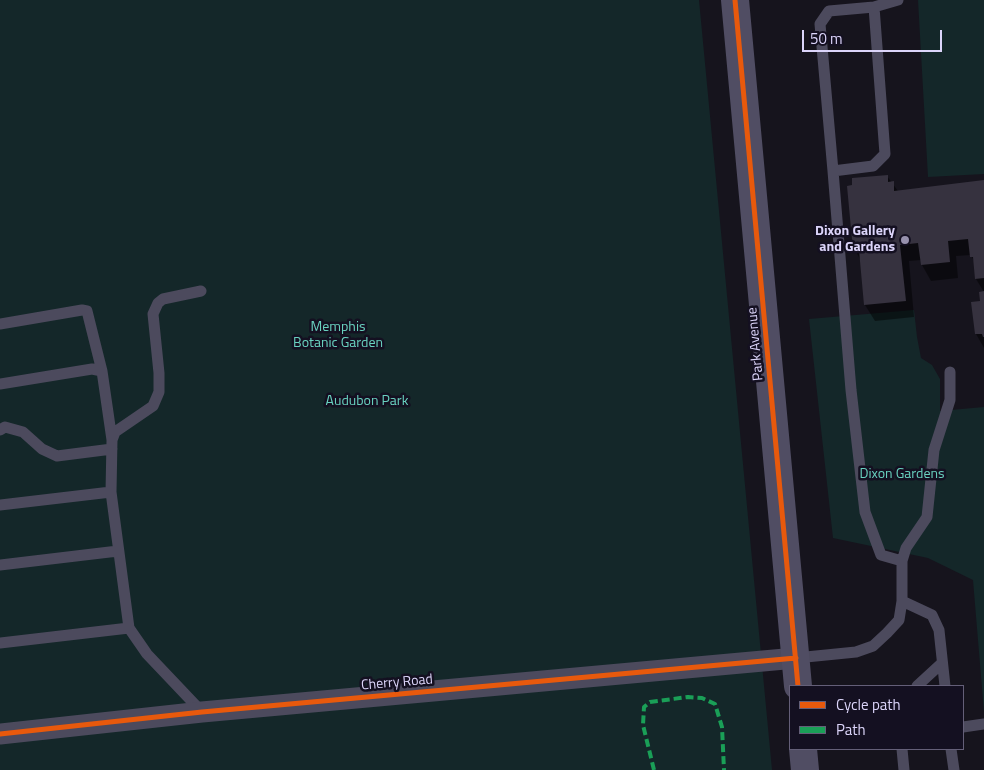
<!DOCTYPE html>
<html>
<head>
<meta charset="utf-8">
<style>
	body { margin:0 }
	#map { position:relative; width:984px; height:770px; overflow:hidden; background:#16141d; font-family:"Titillium Web",sans-serif }
	canvas { display:block }
	.legend { position:absolute; left:789px; top:685px; width:175px; height:65px; box-sizing:border-box; background:#141021; border:1px solid #645f78; margin:0; padding:6px 9px; list-style:none; font-size:15px; color:#dcd5fa }
	.legend li { display:flex; align-items:center; gap:10px; height:25px }
	.legend b { width:25px; border:1px solid #645f78 }
	.scale { position:absolute; left:802px; top:30px; width:140px; height:22px; box-sizing:border-box; border:2px solid #dcd5fa; border-top:0; padding-left:6px; font-size:15px; line-height:18px; white-space:nowrap; color:#dcd5fa; -webkit-text-stroke:4px #141021; paint-order:stroke }
</style>
</head>
<body>
<div id="map">
<canvas width="984" height="770"></canvas>
<ul class="legend">
<li><b style="height:6px;background:#e8590c"></b>Cycle path</li>
<li><b style="height:6px;background:#1a9f57"></b>Path</li>
</ul>
<div class="scale">50 m</div>
</div>
<script>
const ctx = document.querySelector('canvas').getContext('2d');
ctx.lineJoin = 'round';
function paint(path, color) { ctx.fillStyle = color; ctx.fill(path, 'evenodd'); }
const shape = rows => new Path2D(rows.map(r => 'M' + r).join(''));
function trace(path, color, width, dash) { ctx.strokeStyle = color; ctx.lineWidth = width; ctx.lineCap = dash ? 'butt' : 'round'; ctx.setLineDash(dash || []); ctx.stroke(path); }
function drawText(font, color, halo, rows, align = 'center') {
  ctx.font = font + ' "Titillium Web",sans-serif'; ctx.lineWidth = 5; ctx.setLineDash([]); ctx.textBaseline = 'middle'; ctx.strokeStyle = halo; ctx.fillStyle = color; for (const [text, x, y, turn = 0] of rows) {
    ctx.save(); ctx.translate(x, y); ctx.rotate((+turn || 0) * Math.PI / 180); ctx.textAlign = isNaN(turn) ? turn : align; if (halo) ctx.strokeText(text, 0, 0); ctx.fillText(text, 0, 0); ctx.restore();
  }
}
paint(shape([
	[0,0,699,0,772,770,0,770],
	[918,0,984,0,984,174,928,177],
	[914,310,917,337,921,358,932,365,940,379,940,411,984,407,984,712,973,580,928,558,833,538,809,319]
]), '#142729');
paint(shape([
	[887,176,898,191,984,182,984,292,976,279,975,263,971,255,956,256,958,278,931,281,922,265,921,260,909,261,914,317,875,321,865,305,861,261,855,250],
	[984,293,984,348,976,334,973,303,981,302]
]), '#0007');
paint(shape([
	[888,175,888,182,894,181,894,191,984,180,984,278,975,279,973,257,970,257,968,239,948,241,950,262,921,265,918,243,900,245,906,301,864,305,859,250,853,250,847,186,852,185,852,178],
	[984,291,984,337,983,337,982,334,975,334,971,302,980,301,979,292]
]), '#36323f');
trace(shape([
	[874,7,885,154,873,166,833,171,820,24,829,11,874,7,898,0],
	[833,171,851,390,865,512,881,555,902,561],
	[201,291,163,299,158,303,153,314,159,373,159,392,153,406,115,432,112,440,111,492,129,628,147,654,202,712],
	[0,324,82,310,87,311,102,371,112,440],
	[0,384,92,369,102,371],
	[0,430,5,427,23,432,42,449,57,456,112,449],
	[0,505,111,492],
	[0,565,118,551],
	[902,601,932,615,939,630,945,686],
	[0,643,129,628],
	[796,658,856,652,873,646,887,633,899,620,902,601,902,561,906,548,927,517,934,450,950,400,950,372],
	[917,686,942,663],
	[963,727,984,724],
	[902,749,904,770],
	[951,749,954,770]
]), '#4c4a5d', 11);
trace(shape([
	[0,734,202,712,796,658]
]), '#4c4a5d', 21);
trace(shape([
	[735,0,798,686],
	[803,749,805,770]
]), '#504d63', 28);
trace(shape([
	[654,770,643,725,644,707,650,702,688,697,702,698,715,704,722,727,724,770]
]), '#1a9f57', 4, [8, 4]);
trace(shape([
	[735,0,798,686],
	[0,734,202,712,796,658]
]), '#e8590c', 5);
for (const [x, y, r, color] of [
	[905,240,5,"#9791ad"]
]) { const dot = new Path2D(); dot.arc(x, y, r, 0, 2 * Math.PI); ctx.fillStyle = color; ctx.fill(dot); trace(dot, '#141021', 2); }
drawText('bold 14px', '#dcd5fa', '#141021', [
	["Dixon Gallery",895,232],
	["and Gardens",895,248]
], 'right');
drawText('14px', '#69d2c0', '#141021', [
	["Memphis",338,328],
	["Botanic Garden",338,344],
	["Audubon Park",367,402],
	["Dixon Gardens",902,475]
]);
drawText('14px', '#dcd5fa', '#141021', [
	["Park Avenue",756,344,-95],
	["Cherry Road",397,683,-5]
]);
</script>
</body>
</html>
